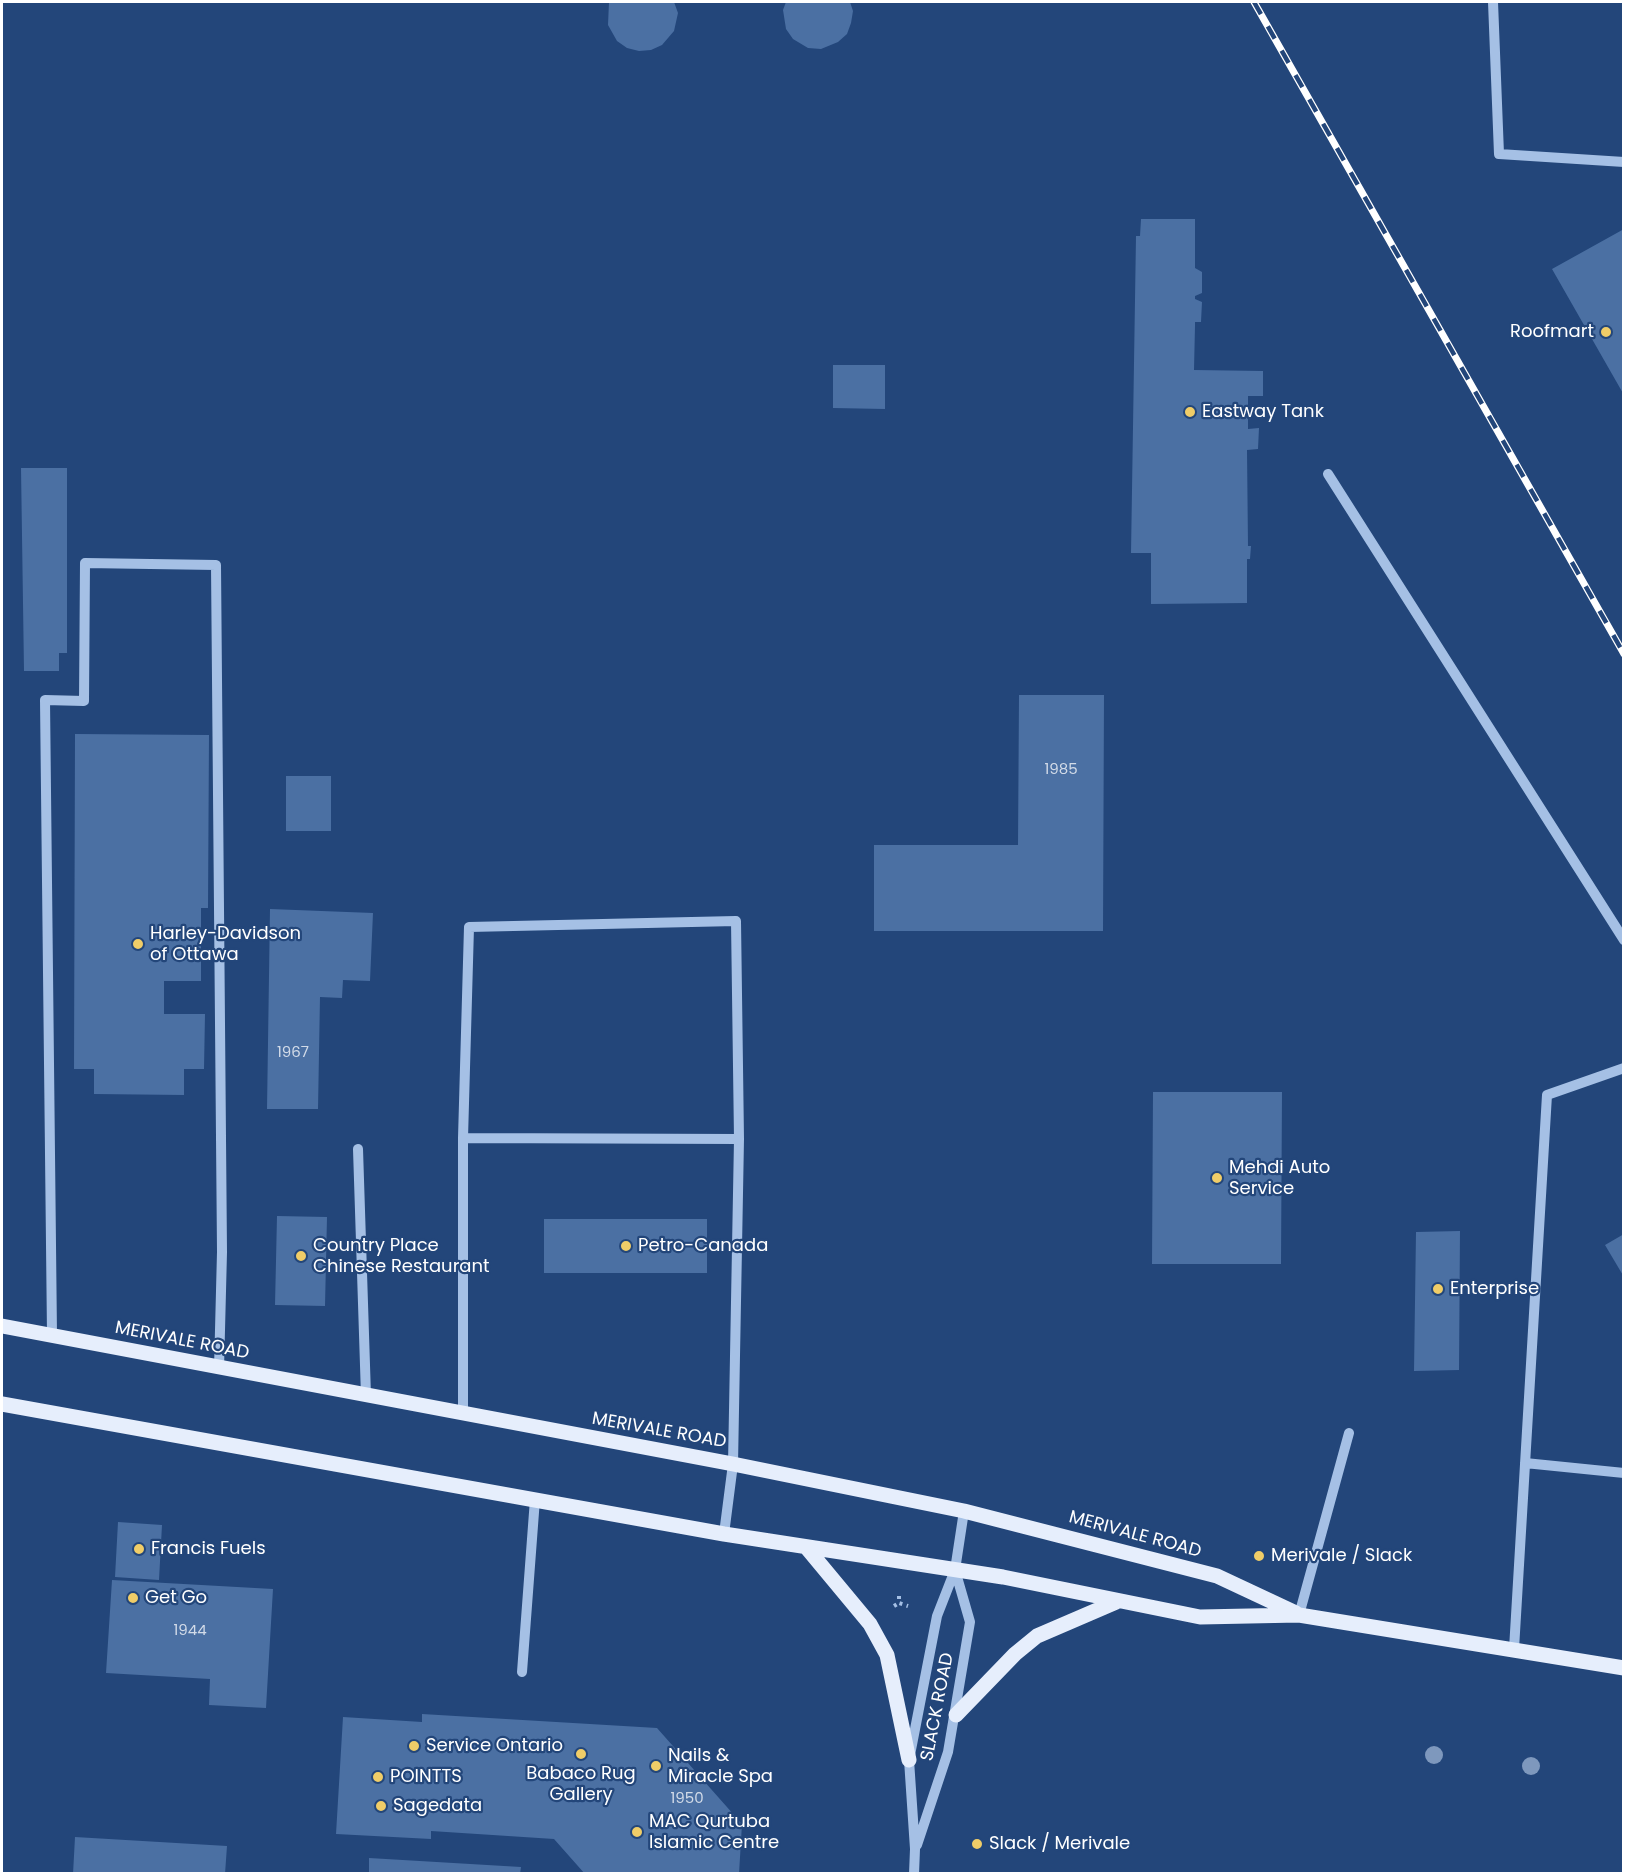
<!DOCTYPE html>
<html>
<head>
<meta charset="utf-8">
<style>
	body { margin:0 }
	#map { position:relative; width:1625px; height:1875px; overflow:hidden; background:#23467a; font-family:Poppins,sans-serif }
	canvas { display:block }
	.frame { position:absolute; inset:0; border:3px solid #fff; pointer-events:none }
</style>
</head>
<body>
<div id="map">
<canvas width="1625" height="1875"></canvas>
<div class="frame"></div>
</div>
<script>
const ctx = document.querySelector('canvas').getContext('2d');
ctx.lineJoin = 'round';
function paint(path, color) { ctx.fillStyle = color; ctx.fill(path, 'evenodd'); }
const shape = rows => new Path2D(rows.map(r => 'M' + r).join(''));
function trace(path, color, width, dash) { ctx.strokeStyle = color; ctx.lineWidth = width; ctx.lineCap = dash ? 'butt' : 'round'; ctx.setLineDash(dash || []); ctx.stroke(path); }
function drawText(font, color, halo, rows, align = 'center') {
  ctx.font = font + ' Poppins,sans-serif'; ctx.lineWidth = 4.5; ctx.setLineDash([]); ctx.textBaseline = 'middle'; ctx.strokeStyle = halo; ctx.fillStyle = color; for (const [text, x, y, turn = 0] of rows) {
    ctx.save(); ctx.translate(x, y); ctx.rotate((+turn || 0) * Math.PI / 180); ctx.textAlign = isNaN(turn) ? turn : align; if (halo) ctx.strokeText(text, 0, 0); ctx.fillText(text, 0, 0); ctx.restore();
  }
}
paint(shape([
	[609,2,674,2,678,13,674,31,662,45,651,50,639,51,627,48,617,41,608,25],
	[786,2,850,2,853,11,851,23,847,34,838,42,821,49,808,48,793,39,786,29,783,10],
	[1141,219,1195,219,1195,268,1202,272,1202,293,1195,296,1195,299,1202,302,1201,322,1195,322,1195,326,1194,370,1263,371,1263,396,1248,396,1248,429,1259,428,1258,449,1247,450,1248,546,1251,546,1250,559,1247,559,1247,603,1151,604,1151,553,1131,553,1136,236,1140,236],
	[1624,229,1624,395,1552,269],
	[833,365,885,365,885,409,833,408],
	[21,468,67,468,67,653,59,653,59,671,24,671],
	[1019,695,1104,695,1103,931,874,931,874,845,1018,845],
	[75,734,209,735,208,908,201,908,201,981,164,981,164,1014,205,1014,204,1069,184,1069,184,1095,94,1094,94,1069,74,1069],
	[286,776,331,776,331,831,286,831],
	[270,909,373,913,370,981,343,980,342,998,320,997,318,1109,267,1109],
	[1153,1092,1282,1092,1281,1264,1152,1264],
	[277,1216,327,1217,325,1306,275,1305],
	[544,1219,707,1219,707,1273,544,1273],
	[1460,1231,1459,1370,1414,1371,1416,1232],
	[1624,1234,1624,1277,1605,1245],
	[118,1522,162,1525,159,1580,115,1577],
	[112,1580,273,1589,266,1708,209,1705,210,1679,106,1673],
	[422,1714,657,1728,742,1824,739,1874,585,1874,554,1839,431,1831,431,1839,336,1834,343,1717,422,1722],
	[75,1837,227,1846,225,1874,73,1874],
	[369,1858,521,1867,520,1874,369,1874]
]), '#4b70a3');
trace(shape([
	[899,1596,899,1603,908,1606],
	[894,1606,899,1603]
]), '#a5c0e5', 4, [3, 4.5]);
trace(shape([
	[1493,2,1499,154,1624,162],
	[1328,474,1624,940],
	[463,1138,469,927,736,921,739,1139],
	[358,1149,366,1396],
	[52,1335,45,700,84,701,85,563,216,565,222,1252,219,1369],
	[463,1414,463,1138,739,1139,733,1464,724,1534],
	[1525,1463,1624,1473],
	[1299,1615,1349,1433],
	[1514,1649,1547,1095,1624,1068],
	[522,1672,535,1499],
	[917,1845,948,1752,970,1622,955,1570],
	[914,1874,915,1849,909,1760,937,1616,955,1570,964,1511]
]), '#a5c0e5', 10);
trace(shape([
	[2,1326,733,1464,964,1511,1217,1576,1296,1613],
	[2,1404,724,1534,1003,1577,1200,1617,1299,1615,1624,1668],
	[806,1547,870,1624,887,1655,909,1760],
	[956,1715,1015,1654,1037,1636,1116,1602]
]), '#e6eefc', 15);
const rail = shape([
	[1254,2,1624,654]
]);
trace(rail, '#fff', 7);
trace(rail, '#23467a', 4.5, [14]);
ctx.fillStyle = '#7e98bd';
for (const [x, y] of [
	[1434,1755],
	[1531,1766]
]) { ctx.beginPath(); ctx.arc(x, y, 9, 0, 2 * Math.PI); ctx.fill(); }
for (const [x, y, r, color] of [
	[1606,332,6,"#f0cd68"],
	[1190,412,6,"#f0cd68"],
	[138,944,6,"#f0cd68"],
	[1217,1178,6,"#f0cd68"],
	[626,1246,6,"#f0cd68"],
	[301,1256,6,"#f0cd68"],
	[1438,1289,6,"#f0cd68"],
	[139,1549,6,"#f0cd68"],
	[1259,1556,6,"#f0cd68"],
	[133,1598,6,"#f0cd68"],
	[414,1746,6,"#f0cd68"],
	[581,1754,6,"#f0cd68"],
	[656,1766,6,"#f0cd68"],
	[378,1777,6,"#f0cd68"],
	[381,1806,6,"#f0cd68"],
	[637,1832,6,"#f0cd68"],
	[977,1844,6,"#f0cd68"]
]) { const dot = new Path2D(); dot.arc(x, y, r, 0, 2 * Math.PI); ctx.fillStyle = color; ctx.fill(dot); trace(dot, '#23467a', 2); }
drawText('15px', '#d2dbe8', null, [
	["1985",1061,770],
	["1967",293,1053],
	["1944",190,1631],
	["1950",687,1799]
]);
drawText('18px', '#fff', '#23467a', [
	["Roofmart",1594,332,"right"],
	["Eastway Tank",1202,412],
	["Harley-Davidson",150,934],
	["of Ottawa",150,955],
	["Mehdi Auto",1229,1168],
	["Service",1229,1189],
	["Country Place",313,1246],
	["Chinese Restaurant",313,1267],
	["Petro-Canada",638,1246],
	["Enterprise",1450,1289],
	["Francis Fuels",151,1549],
	["Merivale / Slack",1271,1556],
	["Get Go",145,1598],
	["Service Ontario",426,1746],
	["Nails &",668,1756],
	["Miracle Spa",668,1777],
	["Babaco Rug",581,1774,"center"],
	["Gallery",581,1795,"center"],
	["POINTTS",390,1777],
	["Sagedata",393,1806],
	["MAC Qurtuba",649,1822],
	["Islamic Centre",649,1843],
	["Slack / Merivale",989,1844]
], 'left');
drawText('18px', '#fff', '#23467a', [
	["MERIVALE ROAD",182,1341,11],
	["MERIVALE ROAD",659,1431,10],
	["MERIVALE ROAD",1135,1535,15],
	["SLACK ROAD",938,1707,-79]
]);
</script>
</body>
</html>
